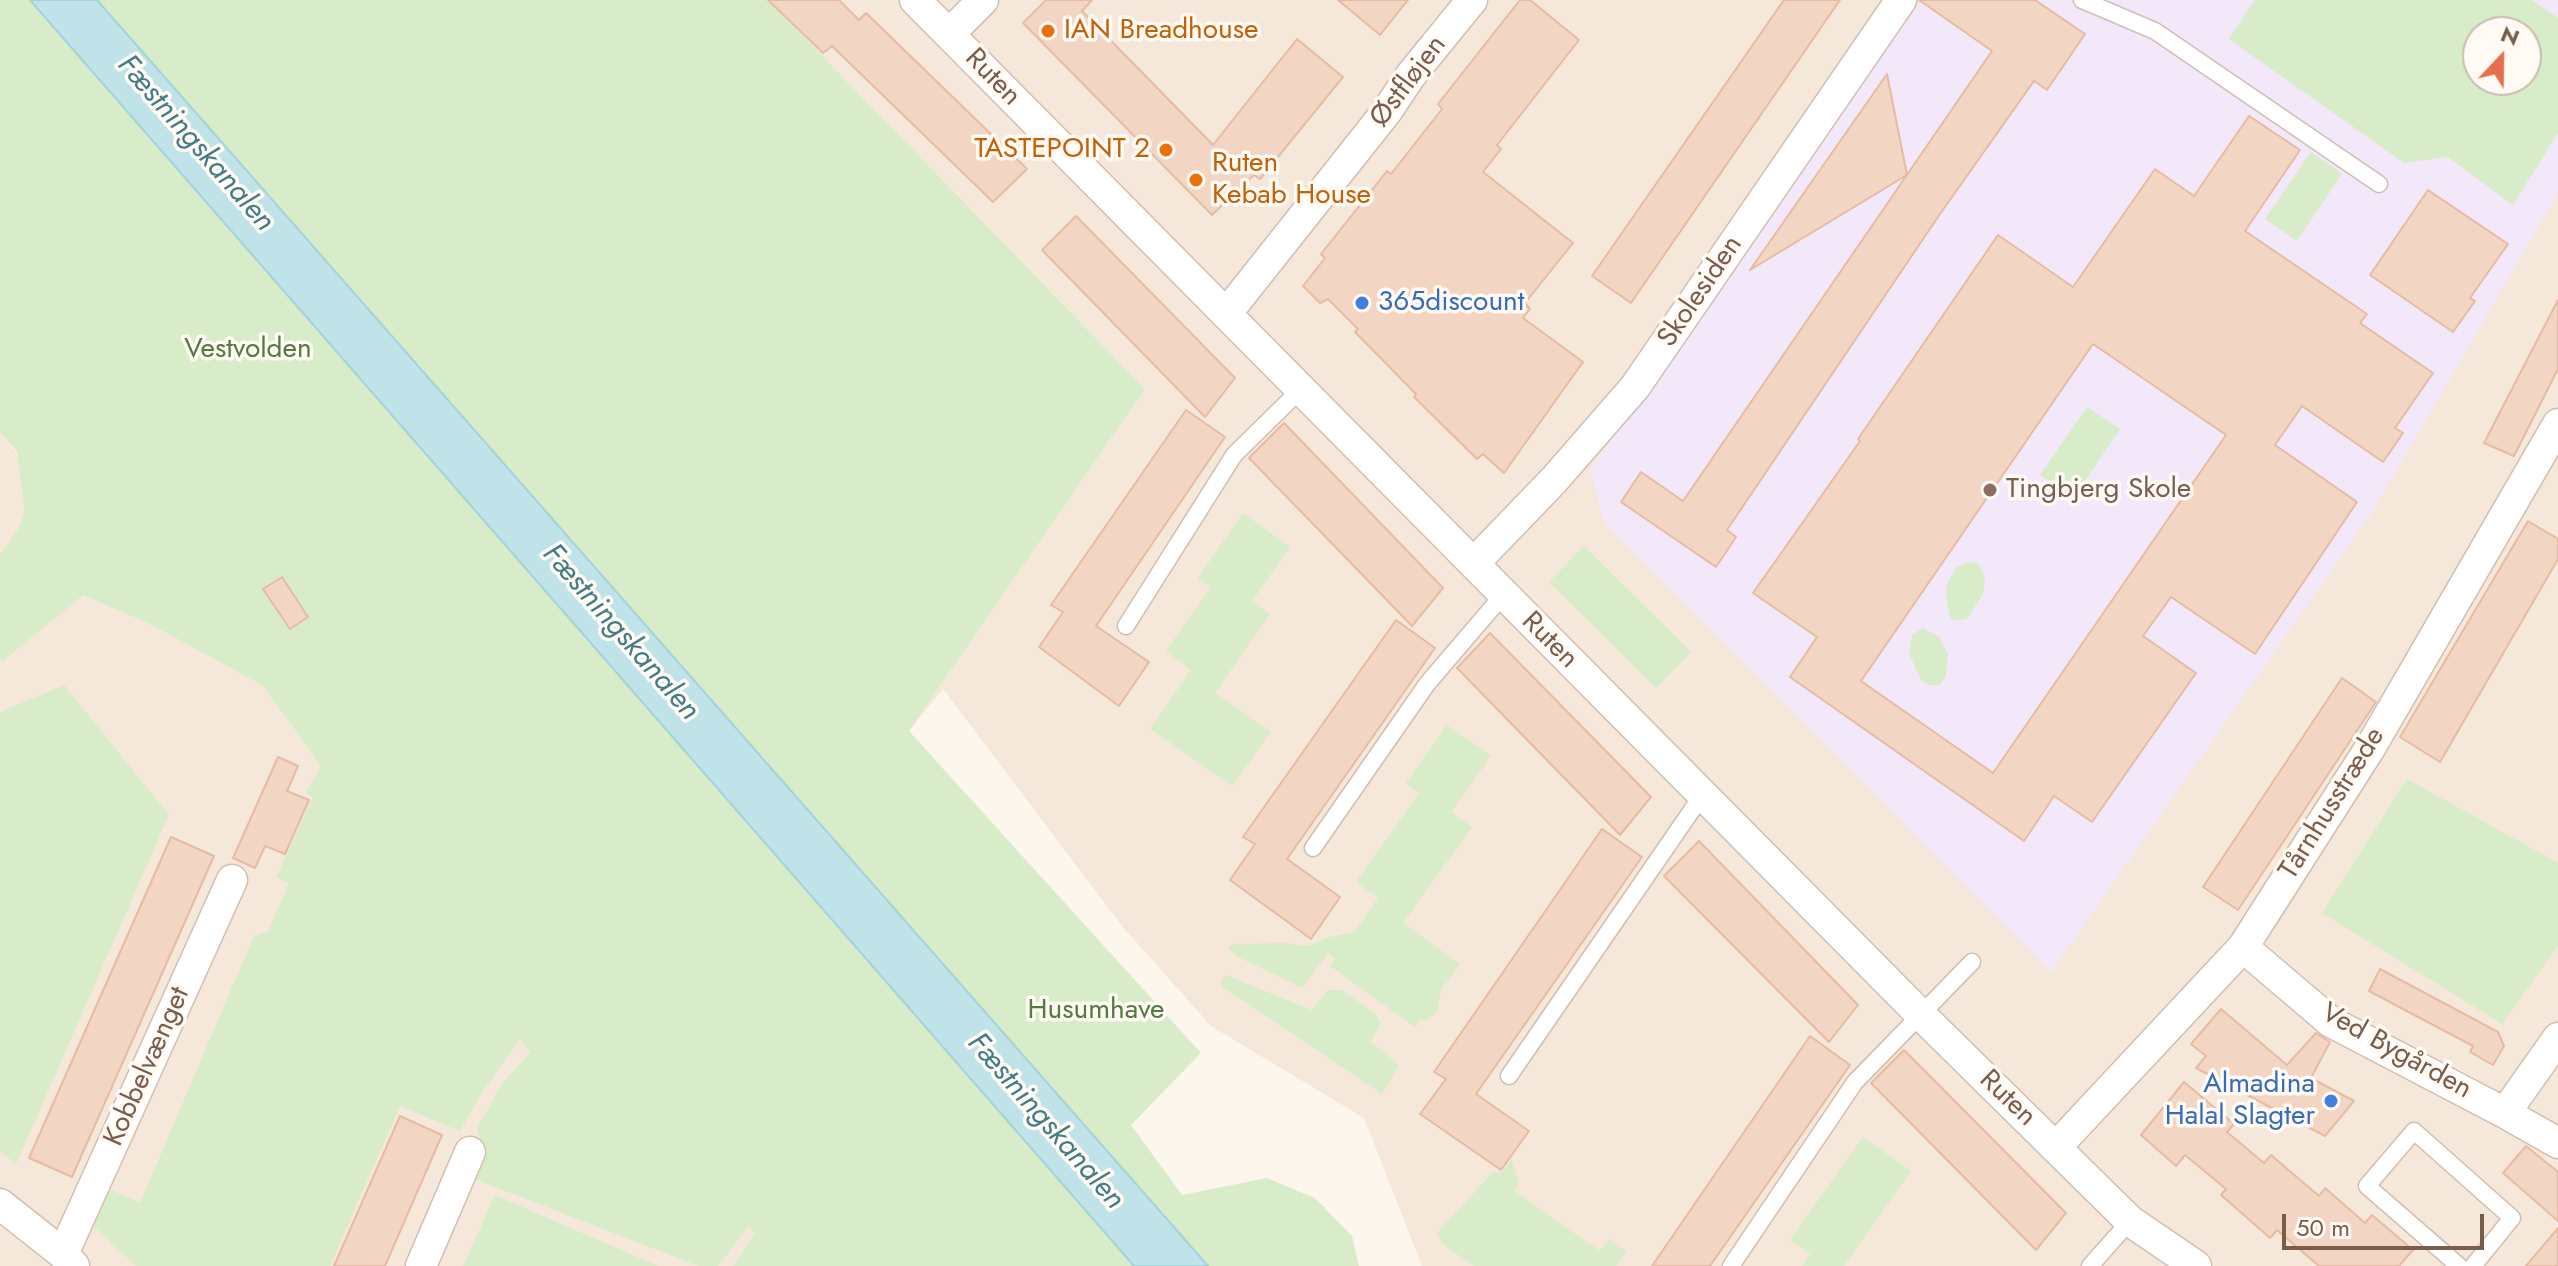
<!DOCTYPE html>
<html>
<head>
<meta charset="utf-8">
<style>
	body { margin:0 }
	#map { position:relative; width:2558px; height:1266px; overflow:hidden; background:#fdf6ec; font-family:Jost,sans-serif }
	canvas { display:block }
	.north { position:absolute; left:2462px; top:16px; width:80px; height:80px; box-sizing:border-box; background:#fffaf3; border:2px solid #cabbb1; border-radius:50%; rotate:22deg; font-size:22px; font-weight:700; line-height:32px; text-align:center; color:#7a5c4d }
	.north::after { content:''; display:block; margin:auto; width:28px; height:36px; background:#e76f51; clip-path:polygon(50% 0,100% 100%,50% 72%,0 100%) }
	.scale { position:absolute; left:2282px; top:1214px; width:202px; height:36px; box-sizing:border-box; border:4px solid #7a5c4d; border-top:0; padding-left:10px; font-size:24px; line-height:28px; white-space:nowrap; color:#7a5c4d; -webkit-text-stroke:6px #fffaf3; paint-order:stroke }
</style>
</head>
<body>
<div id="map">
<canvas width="2558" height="1266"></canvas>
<div class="north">N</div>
<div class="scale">50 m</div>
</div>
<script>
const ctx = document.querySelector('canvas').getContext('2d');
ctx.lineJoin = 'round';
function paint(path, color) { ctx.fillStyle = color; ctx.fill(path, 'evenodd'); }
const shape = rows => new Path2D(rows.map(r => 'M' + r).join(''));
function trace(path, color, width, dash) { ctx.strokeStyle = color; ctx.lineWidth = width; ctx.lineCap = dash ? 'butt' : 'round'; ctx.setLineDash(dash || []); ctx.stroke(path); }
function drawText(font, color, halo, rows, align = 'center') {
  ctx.font = font + ' Jost,sans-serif'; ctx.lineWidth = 7; ctx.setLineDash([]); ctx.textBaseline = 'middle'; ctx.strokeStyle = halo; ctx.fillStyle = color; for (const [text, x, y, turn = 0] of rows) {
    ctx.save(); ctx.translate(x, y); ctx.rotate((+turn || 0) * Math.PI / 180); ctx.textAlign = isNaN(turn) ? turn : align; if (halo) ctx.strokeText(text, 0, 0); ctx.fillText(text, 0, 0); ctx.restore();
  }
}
paint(shape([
	[768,0,2558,0,2558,1266,1422,1266,1364,1118,1211,1026,1122,926,943,689,909,731,1145,389],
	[2478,32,2526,32,2526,80,2478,80],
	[0,432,148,623,263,686,536,1061,703,1163,779,1266,0,1266]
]), '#f5e8da');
paint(shape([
	[1921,0,2558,0,2558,193,2373,511,2051,972,1604,522,1590,470],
	[2478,32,2526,32,2526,80,2478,80]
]), '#f3e8fa');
paint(shape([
	[0,0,768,0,1145,389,909,731,1201,1053,1131,1125,1182,1195,1267,1178,1315,1198,1352,1236,1359,1266,733,1266,755,1234,749,1226,718,1266,698,1266,467,1176,482,1146,477,1128,502,1084,530,1053,520,1039,481,1094,460,1131,400,1106,330,1266,136,1266,94,1227,109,1189,140,1203,254,936,268,932,289,883,276,877,313,798,306,793,321,766,263,686,148,623,83,595,3,661,0,659,0,555,19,528,25,513,17,452,0,432],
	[2255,0,2532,0,2558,18,2558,133,2513,205,2448,157,2404,163,2229,39],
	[2526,32,2526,80,2478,80,2478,32],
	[2311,152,2342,174,2297,241,2265,219],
	[2087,407,2120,429,2073,499,2040,475],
	[1243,513,1290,547,1252,601,1270,614,1215,693,1271,732,1232,786,1150,729,1191,670,1166,651,1210,588,1198,578],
	[1584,546,1691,652,1656,688,1549,582],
	[1968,562,1977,563,1983,571,1985,581,1983,594,1967,619,1954,621,1950,617,1946,597,1947,584,1957,567],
	[1923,628,1939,637,1948,654,1946,675,1942,683,1937,685,1929,685,1921,680,1909,654,1912,635],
	[64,685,169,815,16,1164,0,1151,0,712],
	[1447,725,1491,756,1451,812,1472,827,1403,923,1460,964,1441,990,1437,1012,1425,1021,1421,1019,1415,1027,1330,966,1335,958,1328,953,1302,988,1238,957,1228,948,1232,944,1285,943,1308,946,1326,938,1355,931,1378,898,1356,882,1419,794,1406,783],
	[2407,779,2558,863,2558,946,2502,1024,2322,913],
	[1226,975,1312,1010,1328,990,1342,990,1376,1015,1381,1024,1370,1041,1399,1065,1382,1094,1221,986,1220,982],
	[1863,1137,1911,1171,1844,1266,1802,1266,1810,1254,1790,1240],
	[1512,1159,1519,1184,1514,1191,1600,1251,1609,1239,1626,1251,1616,1266,1474,1266,1442,1244,1437,1233,1493,1172,1501,1173],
	[495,1195,658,1266,463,1266]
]), '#d8ecc9');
const water = shape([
	[30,0,97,0,1208,1266,1134,1266,30,0]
]);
paint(water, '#bfe3e8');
trace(water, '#a5d3da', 2);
const building = shape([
	[768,0,839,0,859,20,866,13,1027,169,993,202,832,46,823,53,768,0],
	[1046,0,1092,0,1082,11,1213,145,1297,39,1343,77,1260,179,1254,175,1212,215,1023,23,1046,0],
	[1338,0,1408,0,1380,35,1338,0],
	[1520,0,1530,0,1579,40,1497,145,1501,149,1483,172,1573,243,1525,303,1530,309,1523,318,1583,362,1504,473,1483,454,1477,459,1414,397,1416,394,1355,332,1358,329,1328,299,1320,303,1303,286,1325,258,1321,254,1387,171,1391,174,1442,109,1438,104,1520,0],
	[1784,0,1840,0,1631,303,1592,276,1784,0],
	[1919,0,2035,0,2085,34,2047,90,2034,81,1940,214,1727,530,1736,537,1716,567,1621,502,1641,472,1683,501,1992,51,1919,0],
	[1887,74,1907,175,1750,270,1887,74],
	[2249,116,2300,150,2245,231,2367,314,2360,323,2433,373,2395,428,2403,433,2383,462,2302,406,2275,445,2357,502,2255,654,2171,597,2143,636,2196,673,2092,822,2054,796,2024,841,1790,677,1817,637,1753,593,1860,441,1858,439,1998,235,2073,287,2155,169,2194,196,2249,116],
	[2093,344,2226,435,1993,773,1861,681,2093,344],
	[2428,190,2508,244,2470,298,2475,301,2453,332,2370,275,2428,190],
	[1076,216,1235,378,1205,417,1042,250,1076,216],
	[2558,300,2558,369,2514,456,2484,443,2558,300],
	[1186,410,1225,437,1096,626,1149,662,1119,706,1039,647,1063,612,1051,605,1186,410],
	[1284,423,1443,588,1412,626,1249,458,1284,423],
	[2528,521,2558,539,2558,559,2440,762,2400,737,2528,521],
	[282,577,308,617,290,629,263,589,282,577],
	[1396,620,1435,648,1287,859,1340,897,1311,939,1230,880,1255,844,1243,837,1396,620],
	[1490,633,1651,797,1620,835,1457,668,1490,633],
	[2342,678,2376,702,2238,910,2203,887,2342,678],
	[278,757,298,766,287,791,309,800,285,854,265,846,255,868,233,858,278,757],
	[1602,829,1642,857,1476,1094,1529,1131,1501,1170,1420,1114,1446,1079,1434,1072,1602,829],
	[171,837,214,856,72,1177,29,1158,171,837],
	[1699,841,1858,1005,1829,1042,1664,876,1699,841],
	[2380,969,2498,1032,2504,1046,2493,1065,2470,1052,2473,1046,2369,991,2380,969],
	[2221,1009,2287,1065,2316,1033,2330,1042,2311,1078,2354,1101,2325,1136,2196,1068,2206,1056,2191,1044,2221,1009],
	[1810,1036,1850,1065,1710,1266,1652,1266,1810,1036],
	[1904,1050,2066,1213,2036,1250,1871,1083,1904,1050],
	[2184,1082,2234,1124,2227,1132,2264,1163,2271,1155,2319,1196,2325,1188,2365,1223,2372,1215,2413,1250,2399,1266,2319,1266,2277,1230,2270,1238,2221,1195,2226,1189,2185,1155,2176,1166,2141,1135,2184,1082],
	[400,1116,442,1135,385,1266,334,1266,400,1116],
	[2526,1146,2558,1172,2558,1221,2503,1173,2526,1146],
	[2558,1228,2558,1266,2526,1266,2558,1228]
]);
paint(building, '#f3d5c3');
trace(building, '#e6bba3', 2);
const service = shape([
	[2082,0,2155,31,2379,184],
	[1126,626,1234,455,1301,389],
	[1313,848,1427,684,1503,595],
	[1509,1076,1703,794],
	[1731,1266,1855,1082,1972,962],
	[2090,1266,2130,1221],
	[2459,1266,2367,1186,2414,1131,2512,1218,2473,1266]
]);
const minor = shape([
	[915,0,1920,1014,2130,1221,2196,1266],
	[949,34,983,0],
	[1226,314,1387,111,1411,75,1472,0],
	[1474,563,1554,480,1635,387,1901,0],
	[2243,947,2331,1022,2505,1113,2558,1143],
	[2505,1113,2558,1038],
	[2057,1146,2243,947,2370,748,2558,424],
	[0,1204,63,1254,74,1266],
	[63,1254,232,880],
	[421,1266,470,1152]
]);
trace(service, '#d1beb0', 19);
trace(minor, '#d1beb0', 33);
trace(service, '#fff', 16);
trace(minor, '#fff', 30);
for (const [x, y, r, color] of [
	[1048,31,8,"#e8710a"],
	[1166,150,8,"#e8710a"],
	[1196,180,8,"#e8710a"],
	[1362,303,8,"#3f7fe0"],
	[1990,490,8,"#8d6e63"],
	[2331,1101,8,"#3f7fe0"]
]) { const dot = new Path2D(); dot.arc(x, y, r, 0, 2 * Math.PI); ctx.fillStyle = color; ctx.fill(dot); trace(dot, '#fffaf3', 3); }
drawText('28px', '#c56008', '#fffaf3', [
	["IAN Breadhouse",1064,31],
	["TASTEPOINT 2",1150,150,"right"],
	["Ruten",1212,164],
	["Kebab House",1212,196]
], 'left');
drawText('28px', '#7a5c4d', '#fffaf3', [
	["Ruten",992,78,46],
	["Østfløjen",1409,82,-53],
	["Skolesiden",1701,292,-56],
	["Ruten",1549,641,45],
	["Tårnhusstræde",2333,804,-58],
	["Ved Bygården",2396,1052,29],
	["Kobbelvænget",148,1067,-66],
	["Ruten",2007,1099,44]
]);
drawText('28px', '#366cbe', '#fffaf3', [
	["365discount",1378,303],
	["Almadina",2315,1085,"right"],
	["Halal Slagter",2315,1117,"right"]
], 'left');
drawText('28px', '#537a41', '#fffaf3', [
	["Vestvolden",248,350],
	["Husumhave",1096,1011]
]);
drawText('28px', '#785e54', '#fffaf3', [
	["Tingbjerg Skole",2006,490]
], 'left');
drawText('italic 30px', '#437c86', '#fffaf3', [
	["Fæstningskanalen",195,144,49],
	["Fæstningskanalen",620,633,49],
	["Fæstningskanalen",1045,1122,49]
]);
</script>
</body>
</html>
